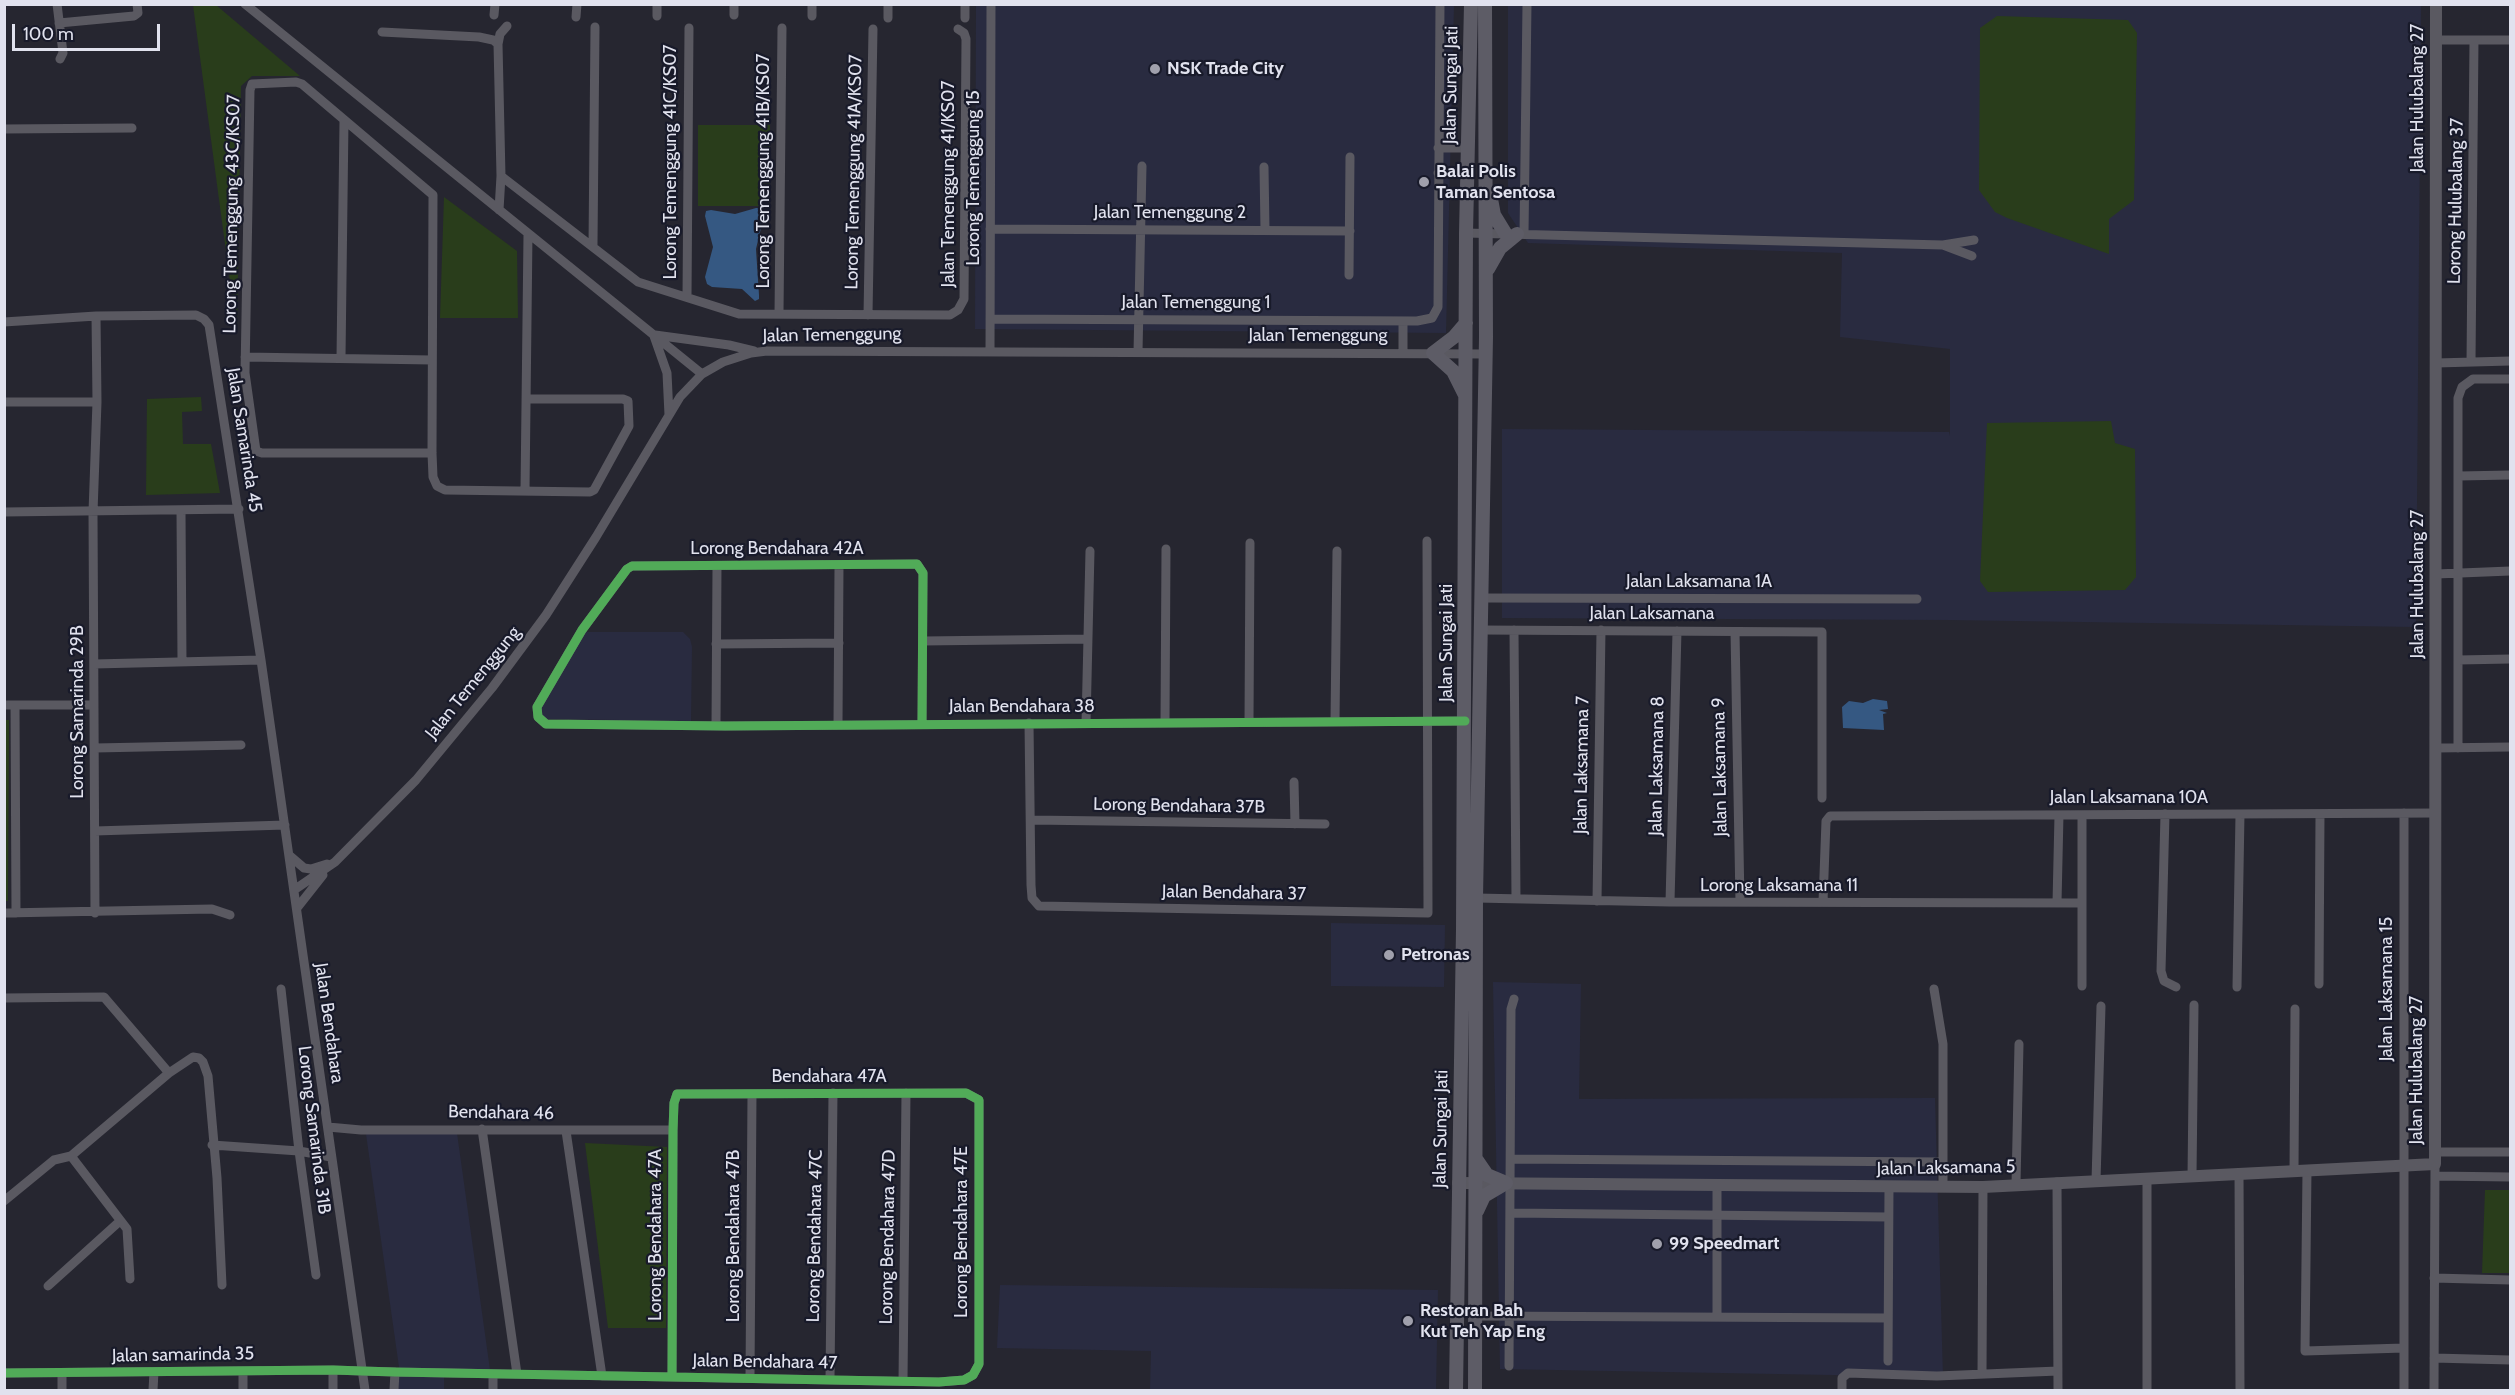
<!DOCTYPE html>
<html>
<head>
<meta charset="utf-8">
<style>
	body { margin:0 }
	#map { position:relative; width:2515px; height:1395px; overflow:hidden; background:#262630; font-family:Cabin,sans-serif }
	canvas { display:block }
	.frame { position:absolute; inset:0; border:6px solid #e1e2ee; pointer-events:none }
	.scale { position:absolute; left:12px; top:24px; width:148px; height:27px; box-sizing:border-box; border:3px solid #e1e2ee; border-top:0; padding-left:8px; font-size:18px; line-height:21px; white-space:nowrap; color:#e1e2ee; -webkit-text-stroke:4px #181a2a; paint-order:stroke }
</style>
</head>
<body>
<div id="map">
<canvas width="2515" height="1395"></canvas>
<div class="frame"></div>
<div class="scale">100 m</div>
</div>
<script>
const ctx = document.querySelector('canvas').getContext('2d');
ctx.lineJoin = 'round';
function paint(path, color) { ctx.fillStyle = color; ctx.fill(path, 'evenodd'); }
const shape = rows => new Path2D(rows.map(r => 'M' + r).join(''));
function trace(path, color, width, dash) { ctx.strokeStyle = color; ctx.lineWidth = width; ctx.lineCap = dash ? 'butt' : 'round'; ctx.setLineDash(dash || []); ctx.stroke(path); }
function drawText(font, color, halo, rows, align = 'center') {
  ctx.font = font + ' Cabin,sans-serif'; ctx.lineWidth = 4.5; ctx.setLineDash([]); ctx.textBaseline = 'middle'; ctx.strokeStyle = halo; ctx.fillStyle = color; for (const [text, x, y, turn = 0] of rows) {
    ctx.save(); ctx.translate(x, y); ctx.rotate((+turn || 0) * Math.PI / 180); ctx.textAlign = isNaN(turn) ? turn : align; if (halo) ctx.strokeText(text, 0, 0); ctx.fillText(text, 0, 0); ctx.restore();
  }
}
paint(shape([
	[976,5,1454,5,1446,333,975,329],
	[1508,5,2421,5,2416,627,1949,620,1502,618,1502,429,1949,432,1950,436,1950,349,1840,337,1842,253,1528,243,1508,213],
	[585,632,683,632,690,639,692,647,691,721,547,719,541,715,541,708],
	[1331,923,1445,925,1444,987,1331,986],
	[1493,982,1581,984,1579,1099,1935,1098,1943,1377,1500,1369],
	[457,1133,490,1370,444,1370,444,1390,398,1390,399,1367,366,1134],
	[1000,1285,1438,1290,1436,1390,1150,1390,1151,1351,997,1348]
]), '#292b40');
paint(shape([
	[193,5,216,5,300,76,252,76,241,86,237,334],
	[1997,16,2128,20,2137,33,2134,200,2109,219,2109,254,2007,218,1995,212,1979,190,1980,28],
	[698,125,770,125,770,206,698,206],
	[444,197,517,251,518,318,440,318],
	[201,397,202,411,182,412,183,444,211,444,220,493,146,495,147,399],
	[2111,421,2115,443,2135,449,2136,577,2125,590,1988,592,1980,581,1987,423],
	[5,720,9,720,8,901,5,901],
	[585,1143,667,1147,666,1328,608,1328],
	[2485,1190,2510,1190,2510,1273,2482,1273]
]), '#293d1b');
paint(shape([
	[756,208,763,208,765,211,756,249,759,295,759,299,755,301,742,289,712,287,707,284,705,277,713,247,705,216,706,211,711,210,735,214],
	[1873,699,1887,701,1888,709,1879,710,1887,713,1883,714,1884,730,1843,728,1842,707,1849,701,1863,703]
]), '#355882');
trace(shape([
	[57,4,63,53,60,59],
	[245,4,702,374],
	[812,4,812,16],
	[965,4,965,18],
	[494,15,495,4],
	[734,15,734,4],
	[657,16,657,4],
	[576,17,577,4],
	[888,18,888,4],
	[59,23,134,16,138,13,137,4],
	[382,32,479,37,493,40,498,44,501,176,499,210],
	[2436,40,2510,40],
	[498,44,500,34,507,26],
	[4,129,132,128],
	[1438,148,1468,148],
	[1264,167,1265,230],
	[1438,173,1467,173],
	[501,176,638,282,739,314,950,315,958,310,964,299,966,39,964,33,958,29],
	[990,229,1350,231],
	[1466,233,1943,245,1974,240],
	[1524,234,1527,4],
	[593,245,595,27],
	[1943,245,1972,256],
	[1349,275,1350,157],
	[687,297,689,28],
	[779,313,782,28],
	[868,315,873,29],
	[990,319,1417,321,1432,318,1438,307,1440,4],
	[4,322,96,316,196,315,204,319,209,325,261,660,365,1390],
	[655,335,729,345,754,351],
	[654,336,667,373,669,415],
	[990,351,991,4],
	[1138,352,1142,166],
	[1403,353,1403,321],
	[245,357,432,360],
	[341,358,344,121],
	[2471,362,2474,40],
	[2436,363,2510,361],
	[4,402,97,402],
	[432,453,262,453,256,451,245,373,250,90,252,84,296,82,302,84,433,195,432,453,433,477,437,486,445,490,590,492,594,490,629,426,628,401,623,399,526,399],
	[2459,476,2510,475],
	[525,491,528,234],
	[181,511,182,662],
	[4,512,239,509],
	[2436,574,2510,571],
	[1482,598,1917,599],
	[1481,630,1822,632,1822,798],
	[1514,630,1516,899],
	[1735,632,1740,902],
	[923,641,1088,639],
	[716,644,839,643],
	[2458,660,2510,659],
	[94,664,261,660],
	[4,705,94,705],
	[15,705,16,913],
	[1335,721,1337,551],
	[1165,722,1166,549],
	[1249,722,1250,543],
	[1029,723,1031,885,1032,898,1039,906,1428,913,1427,541],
	[1086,723,1090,551],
	[838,724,839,566],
	[922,724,923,573,917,564,632,566,627,569,582,630,537,707,538,717,546,724,725,726,1465,721],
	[716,725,717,566],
	[95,748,241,745],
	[2436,748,2510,747],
	[2458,748,2458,398,2462,387,2473,379,2510,379],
	[1294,782,1295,824],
	[2404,813,2404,1390],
	[2165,814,2161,971,2164,981,2176,987],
	[1032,820,1325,824],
	[95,831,285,825],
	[290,856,304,868,311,869,327,864],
	[294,890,335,862,416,780,492,688,546,615,596,537,680,397,702,374,723,362,751,353,767,351,1486,354],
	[1476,898,1670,902,2082,903],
	[1597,901,1601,630],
	[1670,902,1677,631],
	[1823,902,1826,821,1830,816,2436,813],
	[2057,903,2059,815],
	[297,908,323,875],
	[4,913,212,909,230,915],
	[95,913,93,512,97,402,96,316],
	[2319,984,2320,814],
	[2082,986,2082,815],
	[2237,987,2240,814],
	[281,989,299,1151,316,1275],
	[1934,989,1943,1044,1943,1187],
	[4,998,104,997,169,1073],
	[328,1127,361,1130,673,1130],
	[482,1129,517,1374],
	[566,1131,602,1376],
	[212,1145,299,1151,331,1157],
	[2435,1152,2510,1152],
	[71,1156,127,1229,130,1279],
	[1512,1159,1943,1162],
	[2307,1170,2305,1351,2404,1348],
	[2294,1171,2295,1009],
	[2239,1173,2240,1390],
	[2192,1176,2194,1005],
	[2435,1176,2510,1177],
	[2096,1181,2101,1006],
	[2057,1182,2058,1390],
	[2016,1184,2019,1044],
	[1717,1185,1717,1317],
	[4,1201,54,1160,71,1156,169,1073,193,1057,199,1058,203,1062,208,1076,217,1178,222,1285],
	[1511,1213,1888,1217],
	[2434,1278,2510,1280],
	[48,1286,120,1221],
	[1475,1316,1888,1318],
	[2434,1358,2510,1360],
	[1888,1361,1889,1187],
	[1509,1366,1511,1009,1514,999],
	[4,1373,333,1370,362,1371,395,1372,672,1377,939,1382,964,1380,973,1375,979,1364,979,1100,966,1093,677,1094,674,1103,673,1130,672,1377],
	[1982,1374,1983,1187],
	[750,1378,752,1094],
	[830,1380,833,1093],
	[903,1381,906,1093],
	[62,1390,62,1373],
	[153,1390,154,1372],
	[243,1390,243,1371],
	[333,1390,333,1370],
	[394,1390,395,1372],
	[493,1390,493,1374],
	[1842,1390,1842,1378,1848,1373,1937,1376,2058,1371],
	[2147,1390,2147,1178],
	[2434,1390,2435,1164]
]), '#5a5961', 9);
trace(shape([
	[1458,1183,1983,1187,2435,1164,2436,4]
]), '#5a5961', 12);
trace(shape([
	[1491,199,1494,215,1505,233],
	[1488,269,1500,248,1517,234],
	[1465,395,1453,371,1433,353,1454,337,1466,323],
	[1476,1159,1487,1175,1506,1183],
	[1477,1211,1484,1196,1506,1183],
	[1456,1390,1463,929,1466,233,1471,4],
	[1475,1390,1476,898,1486,337,1485,4]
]), '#5d5c66', 14);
trace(shape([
	[922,724,923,573,917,564,632,566,627,569,582,630,537,707,538,717,546,724,725,726,1465,721],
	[4,1373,333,1370,362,1371,395,1372,672,1377,939,1382,964,1380,973,1375,979,1364,979,1100,966,1093,677,1094,674,1103,673,1130,672,1377]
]), '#51ab58', 9);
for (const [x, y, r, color] of [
	[1155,69,6,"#a0a0ac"],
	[1424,182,6,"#a0a0ac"],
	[1389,955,6,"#a0a0ac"],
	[1657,1244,6,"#a0a0ac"],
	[1408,1321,6,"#a0a0ac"]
]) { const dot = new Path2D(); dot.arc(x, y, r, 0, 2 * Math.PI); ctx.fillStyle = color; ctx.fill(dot); trace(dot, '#181a2a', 2); }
drawText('bold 18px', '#e1e2ee', '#181a2a', [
	["NSK Trade City",1167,69],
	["Balai Polis",1436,172],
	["Taman Sentosa",1436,193],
	["Petronas",1401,955],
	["99 Speedmart",1669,1244],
	["Restoran Bah",1420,1311],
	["Kut Teh Yap Eng",1420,1332]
], 'left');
drawText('18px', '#e1e2ee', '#181a2a', [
	["Jalan Sungai Jati",1451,85,-89],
	["Jalan Hulubalang 27",2418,98,-90],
	["Lorong Temenggung 41C/KS07",671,162,-90],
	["Lorong Temenggung 41B/KS07",764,171,-90],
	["Lorong Temenggung 41A/KS07",854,172,-89],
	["Lorong Temenggung 15",974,178,-90],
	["Jalan Temenggung 41/KS07",949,184,-90],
	["Lorong Hulubalang 37",2456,201,-89],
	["Jalan Temenggung 2",1170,213],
	["Lorong Temenggung 43C/KS07",232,214,-89],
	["Jalan Temenggung 1",1196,303],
	["Jalan Temenggung",832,335,-1],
	["Jalan Temenggung",1318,336],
	["Jalan Samarinda 45",244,440,81],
	["Lorong Bendahara 42A",777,549],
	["Jalan Laksamana 1A",1699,582],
	["Jalan Hulubalang 27",2418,584,-90],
	["Jalan Laksamana",1652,614],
	["Jalan Sungai Jati",1447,643,-90],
	["Jalan Temenggung",473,683,-51],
	["Jalan Bendahara 38",1022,707],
	["Lorong Samarinda 29B",78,712,-90],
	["Jalan Laksamana 7",1582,765,-89],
	["Jalan Laksamana 8",1657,766,-89],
	["Jalan Laksamana 9",1720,767,-91],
	["Jalan Laksamana 10A",2129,798],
	["Lorong Bendahara 37B",1179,806,1],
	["Lorong Laksamana 11",1779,886],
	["Jalan Bendahara 37",1234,893,1],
	["Jalan Laksamana 15",2387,989,-90],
	["Jalan Bendahara",329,1023,82],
	["Jalan Hulubalang 27",2417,1070,-90],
	["Bendahara 47A",829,1077],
	["Bendahara 46",501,1113,1],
	["Jalan Sungai Jati",1441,1129,-89],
	["Lorong Samarinda 31B",314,1130,83],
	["Jalan Laksamana 5",1946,1168,-1],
	["Lorong Bendahara 47E",962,1232,-90],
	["Lorong Bendahara 47A",656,1235,-90],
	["Lorong Bendahara 47B",734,1236,-90],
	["Lorong Bendahara 47C",815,1236,-89],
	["Lorong Bendahara 47D",888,1237,-89],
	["Jalan samarinda 35",183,1355,-1],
	["Jalan Bendahara 47",765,1362,1]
]);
</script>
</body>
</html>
